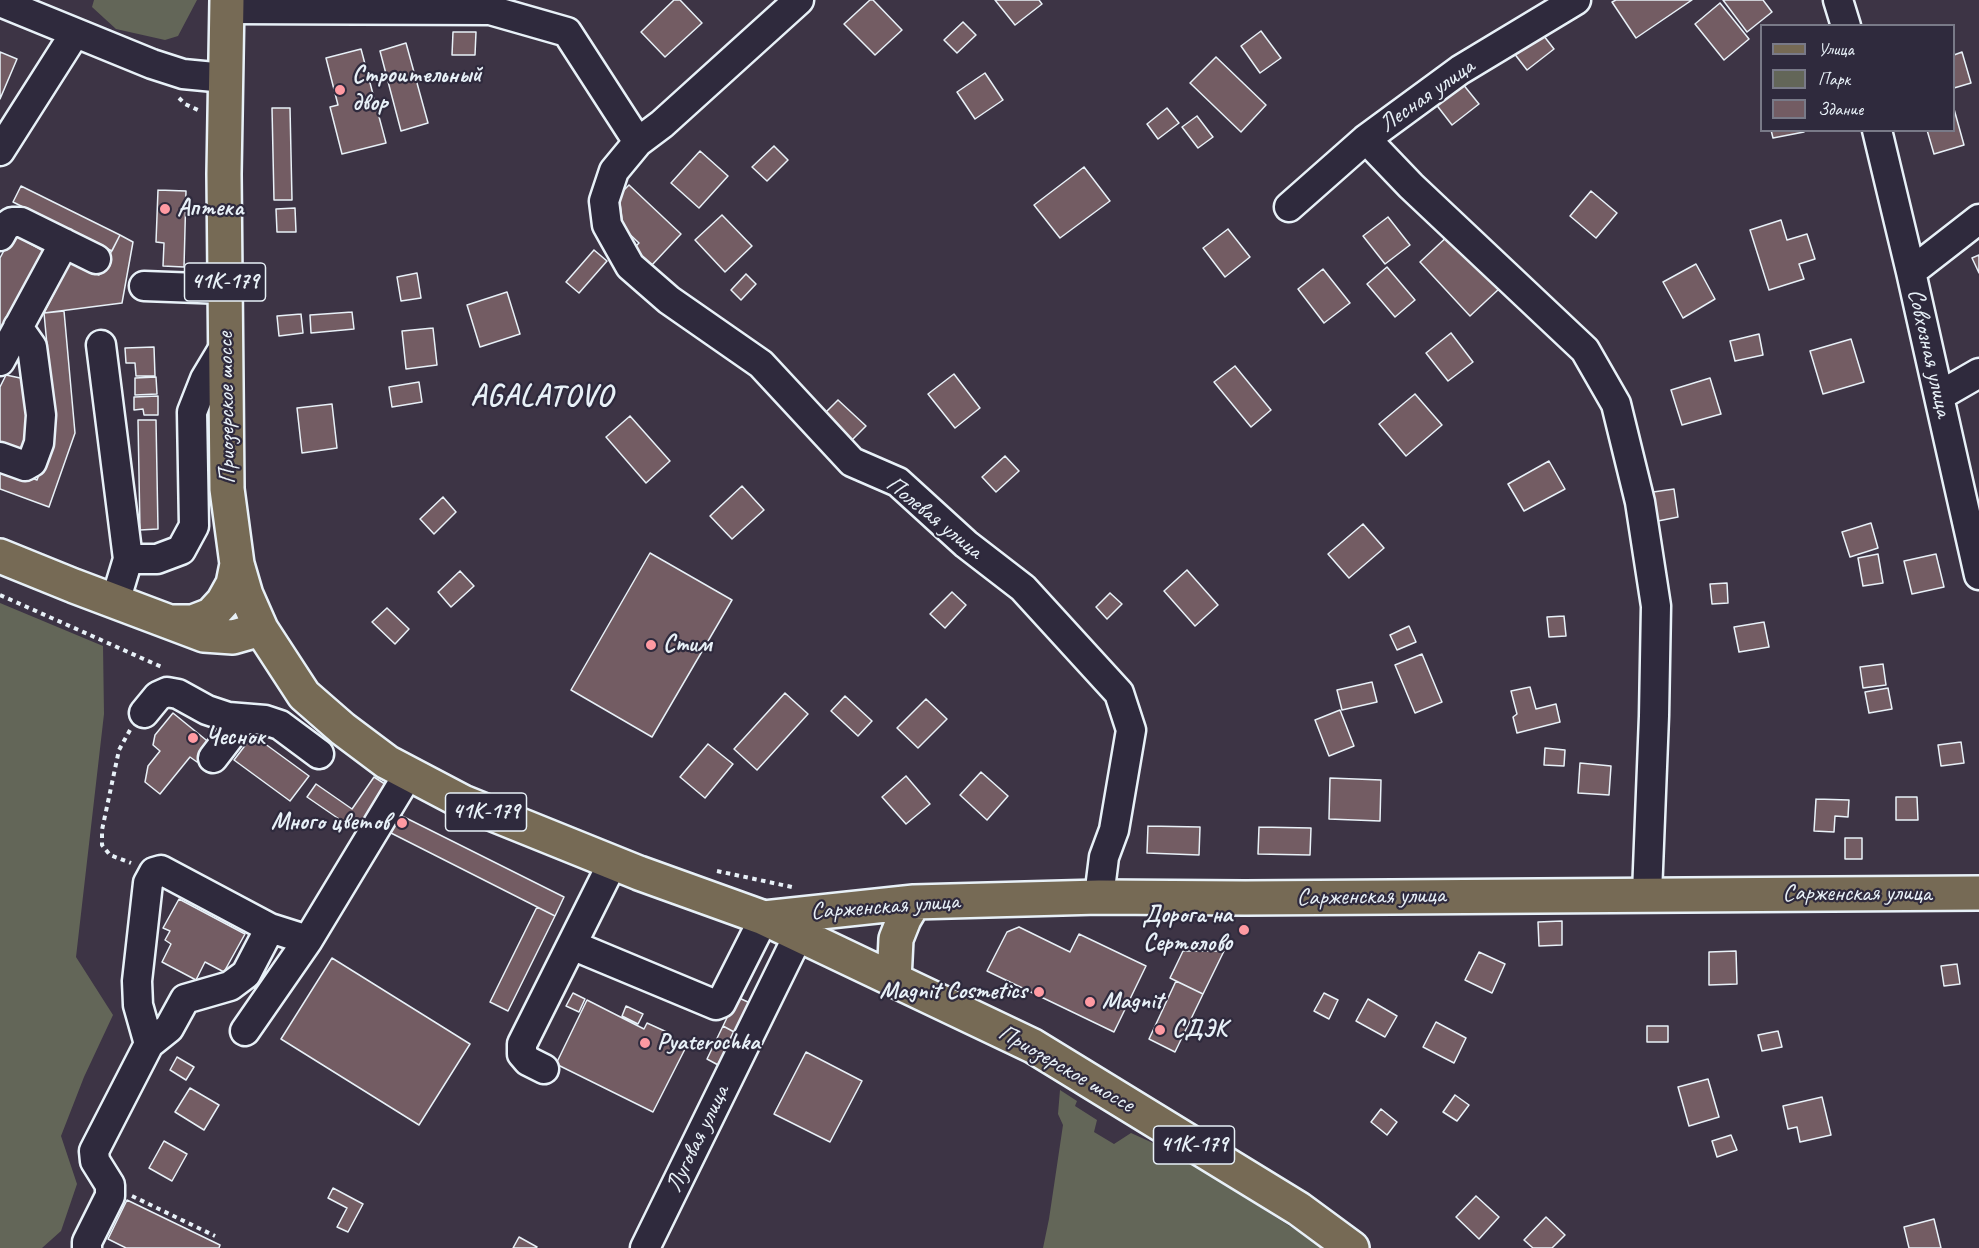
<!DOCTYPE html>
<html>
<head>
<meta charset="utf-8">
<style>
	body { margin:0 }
	#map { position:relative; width:1979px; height:1248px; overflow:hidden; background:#3d3445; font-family:Caveat,sans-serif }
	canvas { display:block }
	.legend { position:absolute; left:1760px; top:24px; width:195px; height:108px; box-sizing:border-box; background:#2f2a3d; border:2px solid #797a88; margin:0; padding:8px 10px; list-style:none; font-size:18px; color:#e8f1f8 }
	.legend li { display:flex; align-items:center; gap:12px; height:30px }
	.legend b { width:30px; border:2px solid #797a88 }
</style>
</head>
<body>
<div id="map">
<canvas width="1979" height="1248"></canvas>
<ul class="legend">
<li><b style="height:8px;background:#766a55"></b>Улица</li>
<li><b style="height:16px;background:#636658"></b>Парк</li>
<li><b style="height:16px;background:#735c63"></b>Здание</li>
</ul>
</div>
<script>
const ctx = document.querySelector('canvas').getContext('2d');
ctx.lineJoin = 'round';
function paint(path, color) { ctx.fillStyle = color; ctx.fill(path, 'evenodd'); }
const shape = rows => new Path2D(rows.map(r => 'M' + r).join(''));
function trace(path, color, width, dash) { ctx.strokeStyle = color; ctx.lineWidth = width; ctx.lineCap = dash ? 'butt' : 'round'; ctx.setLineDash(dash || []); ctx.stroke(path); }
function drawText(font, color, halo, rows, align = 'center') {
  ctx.font = font + ' Caveat,sans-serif'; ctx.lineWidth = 4.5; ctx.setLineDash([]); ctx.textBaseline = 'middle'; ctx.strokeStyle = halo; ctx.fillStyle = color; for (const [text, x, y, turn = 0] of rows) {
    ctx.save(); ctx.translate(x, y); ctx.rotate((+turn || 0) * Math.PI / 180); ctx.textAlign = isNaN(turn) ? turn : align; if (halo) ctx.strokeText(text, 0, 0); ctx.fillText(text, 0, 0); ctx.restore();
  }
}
paint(shape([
	[94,0,197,0,178,36,165,40,116,29,92,7],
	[0,603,103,646,104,714,76,957,113,1015,84,1077,61,1136,77,1184,61,1231,42,1248,0,1248],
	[1060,1090,1077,1101,1075,1106,1097,1120,1094,1132,1114,1144,1131,1133,1175,1153,1324,1248,1043,1248,1049,1219,1063,1125,1058,1114]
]), '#636658');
const building = shape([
	[674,0,680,0,702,23,665,57,641,32,674,0],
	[870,0,873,0,902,30,875,55,844,24,870,0],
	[995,0,1039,0,1042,4,1015,25,995,0],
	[1616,0,1692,0,1636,38,1612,2,1616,0],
	[1723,0,1763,0,1772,12,1747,32,1723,0],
	[1720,3,1749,39,1724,60,1695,24,1720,3],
	[963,22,976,35,957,53,944,40,963,22],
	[1537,27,1554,49,1527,70,1510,48,1537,27],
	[1261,31,1281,58,1260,73,1241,46,1261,31],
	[453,32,476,32,475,55,452,55,453,32],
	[406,43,428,123,401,131,380,51,406,43],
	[361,49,386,143,342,154,330,107,338,105,326,58,361,49],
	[0,52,17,59,0,99,0,52],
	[1962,52,1971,83,1954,88,1954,55,1962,52],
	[1216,57,1266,105,1241,132,1190,83,1216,57],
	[985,73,1003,100,975,119,957,92,985,73],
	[1462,83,1479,104,1452,125,1435,103,1462,83],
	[272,108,290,108,292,200,274,200,272,108],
	[1167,108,1179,123,1158,139,1147,124,1167,108],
	[1954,109,1964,145,1934,154,1927,130,1954,130,1954,109],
	[1197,116,1213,137,1198,148,1182,127,1197,116],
	[1771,130,1804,130,1804,132,1773,138,1771,130],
	[774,146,788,160,767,181,752,167,774,146],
	[700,151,728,176,699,208,671,183,700,151],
	[1084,167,1110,201,1060,238,1034,205,1084,167],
	[629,185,681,234,651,266,633,249,639,243,623,228,619,195,629,185],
	[21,186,120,235,112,251,13,202,21,186],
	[158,190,186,191,184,267,163,266,164,243,156,242,158,190],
	[1591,191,1617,213,1596,238,1570,216,1591,191],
	[295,208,296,232,277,232,276,209,295,208],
	[722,215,752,246,725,272,695,240,722,215],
	[1388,217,1410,245,1385,264,1363,236,1388,217],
	[1781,220,1787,240,1807,234,1815,259,1799,264,1804,279,1769,290,1750,230,1781,220],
	[1228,229,1250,257,1225,277,1203,248,1228,229],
	[13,234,47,253,0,338,0,258,13,234],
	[1450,234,1500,288,1470,316,1420,262,1450,234],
	[120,235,133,242,122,303,44,313,71,260,99,275,120,235],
	[594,250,607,261,579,293,566,282,594,250],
	[1979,255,1979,273,1972,258,1979,255],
	[1696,264,1715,299,1683,318,1663,282,1696,264],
	[1387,267,1415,300,1395,317,1367,284,1387,267],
	[1323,269,1350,303,1324,323,1298,289,1323,269],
	[417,273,421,298,401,301,397,277,417,273],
	[746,274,756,284,741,300,731,290,746,274],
	[507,292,520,334,480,347,467,305,507,292],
	[64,311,75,433,49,507,0,489,0,466,37,480,55,430,44,313,64,311],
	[352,312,354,329,311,333,310,315,352,312],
	[301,314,303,333,279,336,277,316,301,314],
	[433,328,437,365,406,369,402,331,433,328],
	[1451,333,1473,362,1448,381,1426,353,1451,333],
	[1759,334,1763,355,1735,361,1730,341,1759,334],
	[1851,339,1864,382,1823,394,1810,351,1851,339],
	[154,347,155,376,136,376,135,363,126,363,125,348,154,347],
	[1235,366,1271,410,1251,427,1214,382,1235,366],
	[954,374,980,408,955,428,928,394,954,374],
	[6,375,25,379,29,422,24,455,0,447,0,387,6,375],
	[156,377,157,394,135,395,135,378,156,377],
	[1710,378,1721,414,1682,425,1671,390,1710,378],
	[419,382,422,402,392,407,389,387,419,382],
	[1415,394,1442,425,1406,456,1379,424,1415,394],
	[158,396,158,415,144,415,143,409,134,410,134,397,158,396],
	[838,400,866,426,849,443,822,416,838,400],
	[332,404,337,448,302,453,297,408,332,404],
	[630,416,670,461,646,483,606,437,630,416],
	[138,420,156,420,158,529,140,530,138,420],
	[1005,456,1019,471,996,492,982,477,1005,456],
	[1549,461,1565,489,1524,511,1508,484,1549,461],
	[742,486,764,510,732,539,710,516,742,486],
	[1674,489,1678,517,1658,521,1653,492,1674,489],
	[443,497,456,512,434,534,420,519,443,497],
	[1871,523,1878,548,1850,557,1842,532,1871,523],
	[1363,524,1384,548,1349,578,1328,554,1363,524],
	[650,553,732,600,652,737,571,690,650,553],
	[1878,554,1883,583,1863,586,1858,558,1878,554],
	[1936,554,1944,587,1912,594,1904,561,1936,554],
	[1187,570,1218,605,1195,626,1164,591,1187,570],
	[460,571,474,586,451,607,438,592,460,571],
	[1727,583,1728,603,1712,604,1710,584,1727,583],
	[952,592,966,605,945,628,930,614,952,592],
	[1110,593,1122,604,1107,619,1096,607,1110,593],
	[387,608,409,629,395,644,372,622,387,608],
	[1564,616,1566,636,1549,637,1547,617,1564,616],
	[1764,622,1769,647,1739,652,1734,627,1764,622],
	[1409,626,1416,642,1397,650,1390,635,1409,626],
	[1422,654,1442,702,1415,713,1395,665,1422,654],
	[1883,664,1886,685,1863,688,1860,667,1883,664],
	[1372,682,1377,702,1342,710,1337,690,1372,682],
	[1530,687,1536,709,1556,704,1560,722,1517,733,1513,717,1517,714,1511,691,1530,687],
	[1888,688,1892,709,1869,713,1865,692,1888,688],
	[785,693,808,714,757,770,734,749,785,693],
	[845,696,872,721,858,736,831,711,845,696],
	[926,699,947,719,918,748,897,728,926,699],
	[1340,710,1354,746,1329,756,1315,720,1340,710],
	[173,713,211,744,197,762,190,757,160,794,145,782,148,766,160,751,153,745,155,735,173,713],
	[253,735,309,776,290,801,234,760,253,735],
	[1961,742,1964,763,1941,766,1938,745,1961,742],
	[708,744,733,764,705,798,680,777,708,744],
	[1545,748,1565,750,1564,766,1544,765,1545,748],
	[1580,763,1611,766,1609,795,1578,793,1580,763],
	[981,772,1008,796,987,820,960,795,981,772],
	[906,776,930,804,906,824,882,797,906,776],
	[374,777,388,786,358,832,307,797,316,784,352,809,374,777],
	[1330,778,1381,780,1380,821,1329,819,1330,778],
	[1896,797,1917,797,1918,820,1896,820,1896,797],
	[1816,799,1849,800,1848,817,1835,816,1834,832,1814,831,1816,799],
	[400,815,564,897,555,916,391,833,400,815],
	[1148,826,1200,827,1199,855,1147,853,1148,826],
	[1259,827,1311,828,1310,855,1258,854,1259,827],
	[1845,838,1862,838,1862,859,1845,859,1845,838],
	[179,899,245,934,224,972,205,962,196,980,162,962,171,944,165,940,170,931,163,928,179,899],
	[537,907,555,916,508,1011,490,1002,537,907],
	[1562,921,1562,945,1539,946,1538,922,1562,921],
	[1019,927,1070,952,1079,934,1146,966,1114,1032,987,971,1007,932,1019,927],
	[1183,951,1224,951,1203,994,1170,978,1183,951],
	[1736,951,1737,984,1709,985,1709,952,1736,951],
	[1479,952,1505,964,1492,993,1465,980,1479,952],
	[332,958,470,1044,419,1125,281,1039,332,958],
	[1957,964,1960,984,1944,986,1941,966,1957,964],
	[1176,981,1203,994,1175,1052,1149,1039,1176,981],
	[573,993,585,999,579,1012,566,1006,573,993],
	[1324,993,1338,1000,1329,1019,1314,1011,1324,993],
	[737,997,750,1003,736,1033,723,1026,737,997],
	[1368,999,1397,1016,1385,1037,1356,1021,1368,999],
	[587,1000,644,1029,647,1023,669,1033,665,1039,685,1049,653,1112,556,1064,587,1000],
	[626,1006,643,1014,638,1024,622,1016,626,1006],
	[1436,1022,1466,1038,1454,1063,1423,1047,1436,1022],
	[723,1026,736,1033,720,1066,707,1059,723,1026],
	[1647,1026,1668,1026,1668,1042,1647,1042,1647,1026],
	[1778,1031,1782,1047,1762,1051,1758,1035,1778,1031],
	[806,1052,862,1081,830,1142,774,1114,806,1052],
	[177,1057,194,1067,186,1080,170,1070,177,1057],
	[1708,1079,1719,1117,1689,1126,1678,1087,1708,1079],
	[190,1088,219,1105,204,1130,175,1112,190,1088],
	[1455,1095,1469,1105,1457,1121,1443,1112,1455,1095],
	[1822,1097,1831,1135,1800,1142,1797,1127,1788,1129,1783,1106,1822,1097],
	[1381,1109,1397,1122,1387,1135,1371,1122,1381,1109],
	[1731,1135,1737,1150,1717,1157,1712,1141,1731,1135],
	[164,1141,187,1154,172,1181,149,1168,164,1141],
	[333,1188,363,1204,348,1232,337,1227,347,1208,328,1198,333,1188],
	[1476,1196,1499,1217,1479,1239,1456,1217,1476,1196],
	[127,1200,220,1245,219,1248,126,1248,108,1239,127,1200],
	[1546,1217,1565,1235,1552,1248,1533,1248,1524,1240,1546,1217],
	[1934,1219,1941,1248,1909,1248,1904,1227,1934,1219],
	[519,1237,537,1247,536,1248,513,1248,519,1237]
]);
paint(building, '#735c63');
trace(building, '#e8f1f8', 1.5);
const minor = shape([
	[1838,0,1846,26],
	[0,2,152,64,183,74,225,78],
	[227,9,490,10,567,32,638,142,662,124,799,0],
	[1877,130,1911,272,1979,575],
	[1366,139,1411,186,1585,350,1616,404,1640,502,1656,606,1654,716,1647,894],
	[638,142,614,171,604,201,607,225,630,266,669,300,761,364,852,462,898,482,966,544,1023,588,1119,693,1131,730,1114,830,1104,857,1099,897],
	[0,151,75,33],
	[1289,207,1366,139,1460,70,1576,0],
	[0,236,5,227,12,222,21,222,96,259],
	[1911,272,1979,219],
	[144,286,225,289],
	[101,345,128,559],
	[0,361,64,243],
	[1939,396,1979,373],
	[0,457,25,466,32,462,39,443,41,415,32,347,18,327],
	[115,602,128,559,157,559,181,550,194,526,192,412,205,379,226,344],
	[144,713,158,696,167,692,178,694,207,710,228,717,265,720,280,725,319,754],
	[213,758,243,719],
	[572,945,716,1005,721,1003,764,918],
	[245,1031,308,940,409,773],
	[149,1044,169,1028,185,999,230,986,246,974,270,928],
	[544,1069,528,1061,522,1054,522,1044,613,862],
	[87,1248,87,1242,110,1196,110,1185,95,1161,94,1151,149,1044,138,1005,137,981,148,883,154,872,161,870,270,928,308,940],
	[645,1248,799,934]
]);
const major = shape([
	[227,0,224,174,227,489,237,564,246,595,261,629,304,695,343,729,387,762,463,802,639,873,764,918,1033,1046,1299,1209,1352,1248],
	[0,556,74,586,204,635,233,637,261,629],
	[170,622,193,622,211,615,223,602,233,584,237,564],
	[764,918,914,902,1099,897,1245,898,1979,893],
	[894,980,896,939,904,919,914,902]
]);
trace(minor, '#e8f1f8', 33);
trace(major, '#e8f1f8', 38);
trace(shape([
	[179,98,185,104,200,111],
	[0,595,164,668],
	[130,730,119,750,102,830,102,845,110,855,131,863],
	[717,871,792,887],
	[132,1196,215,1236]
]), '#e8f1f8', 4, [4.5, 4.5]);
trace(minor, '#2f2a3d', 28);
trace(major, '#766a55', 33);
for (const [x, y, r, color] of [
	[340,90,6,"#ff9aa2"],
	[165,209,6,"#ff9aa2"],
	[651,645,6,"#ff9aa2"],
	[193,738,6,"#ff9aa2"],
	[402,823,6,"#ff9aa2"],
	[1244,930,6,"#ff9aa2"],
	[1039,992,6,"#ff9aa2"],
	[1090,1002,6,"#ff9aa2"],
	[1160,1030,6,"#ff9aa2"],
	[645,1043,6,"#ff9aa2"]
]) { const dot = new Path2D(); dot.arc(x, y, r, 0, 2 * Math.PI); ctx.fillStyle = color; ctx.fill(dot); trace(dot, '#2f2a3d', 2); }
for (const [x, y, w] of [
	[225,282,81],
	[486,812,81],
	[1194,1145,81]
]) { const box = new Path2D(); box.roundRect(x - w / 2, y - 19, w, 38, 4.5); ctx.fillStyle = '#2f2a3d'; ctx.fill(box); trace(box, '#e8f1f8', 1.5); }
drawText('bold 22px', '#e8f1f8', null, [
	["41К-179",225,282],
	["41К-179",486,812],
	["41К-179",1194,1145]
]);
drawText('bold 24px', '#e8f1f8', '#2f2a3d', [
	["Строительный",352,76],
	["двор",352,104],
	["Аптека",177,209],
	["Стим",663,645],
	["Чеснок",205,738],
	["Много цветов",390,823,"right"],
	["Дорога на",1232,916,"right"],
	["Сертолово",1232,944,"right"],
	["Magnit Cosmetics",1027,992,"right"],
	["Magnit",1102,1002],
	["СДЭК",1172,1030],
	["Pyaterochka",657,1043]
], 'left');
drawText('24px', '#e8f1f8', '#2f2a3d', [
	["Лесная улица",1427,96,-35],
	["Совхозная улица",1929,353,77],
	["Приозерское шоссе",227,408,-91],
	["Полевая улица",934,518,39],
	["Сарженская улица",1857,894],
	["Сарженская улица",1371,897,-1],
	["Сарженская улица",885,907,-4],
	["Приозерское шоссе",1066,1069,30],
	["Луговая улица",698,1139,-64]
]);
ctx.letterSpacing = '1.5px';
drawText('bold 30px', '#e8f1f8', '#2f2a3d', [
	["AGALATOVO",542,397]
]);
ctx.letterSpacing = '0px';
</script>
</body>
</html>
